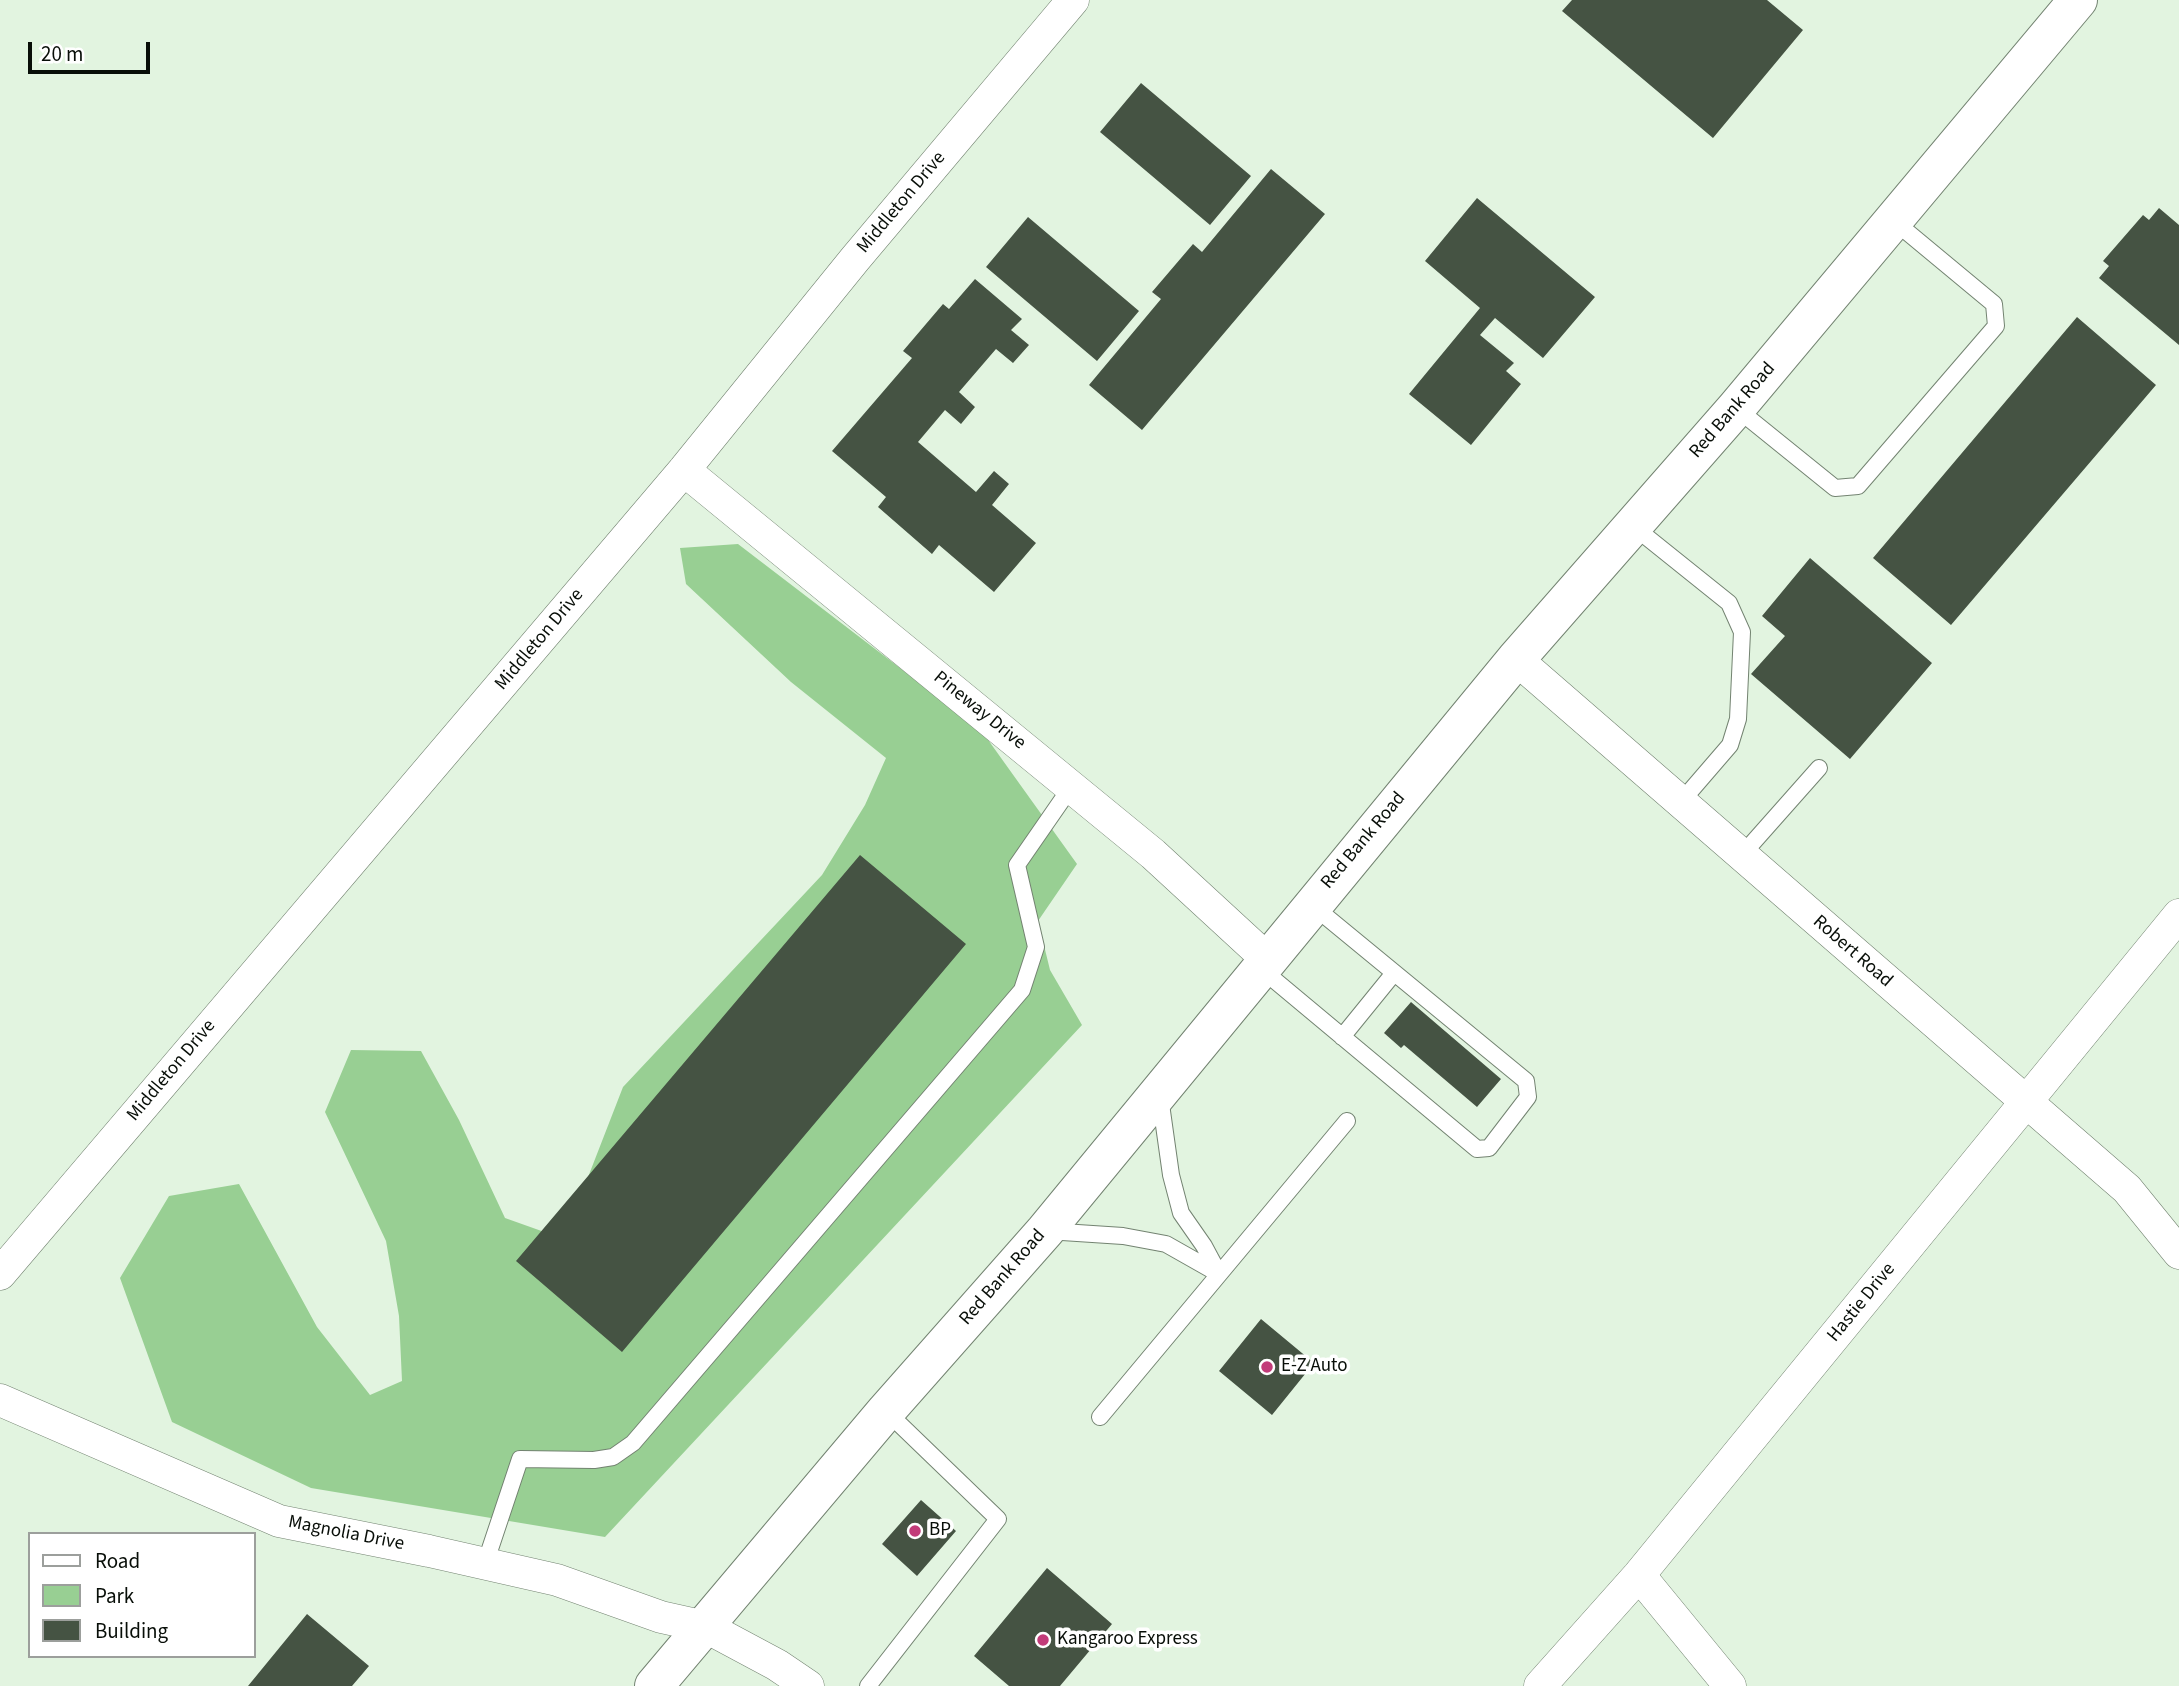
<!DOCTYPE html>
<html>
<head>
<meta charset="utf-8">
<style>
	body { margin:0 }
	#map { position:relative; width:2179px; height:1686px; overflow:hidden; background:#e2f4e0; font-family:"Source Sans 3",sans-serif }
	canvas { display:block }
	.legend { position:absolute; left:28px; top:1532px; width:228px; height:126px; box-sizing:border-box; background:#fff; border:2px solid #9c9f9c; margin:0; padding:9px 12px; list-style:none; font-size:21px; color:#080e08 }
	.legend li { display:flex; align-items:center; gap:14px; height:35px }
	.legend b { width:35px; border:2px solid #9c9f9c }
	.scale { position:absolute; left:28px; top:42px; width:122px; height:32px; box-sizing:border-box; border:4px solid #080e08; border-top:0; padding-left:9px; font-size:21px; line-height:24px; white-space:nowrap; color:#080e08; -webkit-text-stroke:5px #fff; paint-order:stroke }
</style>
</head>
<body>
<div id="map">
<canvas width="2179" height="1686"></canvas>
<ul class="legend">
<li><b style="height:9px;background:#fff"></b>Road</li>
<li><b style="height:19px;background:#98cf93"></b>Park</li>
<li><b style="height:19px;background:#455343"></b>Building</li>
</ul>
<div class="scale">20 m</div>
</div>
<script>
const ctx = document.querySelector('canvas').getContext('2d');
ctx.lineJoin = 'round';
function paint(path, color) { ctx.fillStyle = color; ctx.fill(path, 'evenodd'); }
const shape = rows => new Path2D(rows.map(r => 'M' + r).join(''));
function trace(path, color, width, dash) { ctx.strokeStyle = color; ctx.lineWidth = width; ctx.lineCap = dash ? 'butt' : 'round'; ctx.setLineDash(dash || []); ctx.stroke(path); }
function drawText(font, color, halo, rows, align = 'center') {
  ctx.font = font + ' "Source Sans 3",sans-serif'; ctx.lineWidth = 7; ctx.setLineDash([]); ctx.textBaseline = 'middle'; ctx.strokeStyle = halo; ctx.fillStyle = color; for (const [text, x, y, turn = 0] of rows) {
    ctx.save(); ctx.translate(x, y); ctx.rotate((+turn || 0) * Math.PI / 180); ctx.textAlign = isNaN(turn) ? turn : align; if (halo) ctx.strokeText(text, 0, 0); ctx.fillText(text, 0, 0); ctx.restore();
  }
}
paint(shape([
	[738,544,981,730,1077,864,1038,921,1050,970,1082,1025,605,1537,311,1488,172,1422,120,1278,169,1196,239,1184,317,1327,370,1395,402,1381,399,1316,386,1241,325,1112,351,1050,421,1051,459,1120,505,1218,564,1239,623,1087,822,875,865,805,886,758,791,682,686,584,680,548]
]), '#98cf93');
paint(shape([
	[1572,0,1767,0,1803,30,1713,138,1562,11],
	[1141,83,1251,176,1210,225,1100,132],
	[1271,169,1325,214,1142,430,1089,385,1161,299,1152,292,1193,244,1202,252],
	[1477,198,1595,297,1543,358,1495,318,1480,335,1514,363,1506,371,1521,384,1471,445,1409,394,1480,308,1425,261],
	[2159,208,2179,225,2179,345,2099,278,2109,266,2103,261,2143,215,2149,220],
	[1028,217,1139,311,1097,361,986,267],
	[975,279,1022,319,1011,330,1029,345,1013,363,996,349,959,392,975,407,961,424,945,410,918,442,976,492,994,471,1009,484,992,505,1036,543,994,592,939,545,932,554,878,507,886,497,832,451,912,358,903,351,943,304,949,309],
	[2077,317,2156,385,1951,625,1873,558],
	[1810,558,1932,663,1850,759,1751,674,1785,636,1762,616],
	[860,855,966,944,622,1352,516,1261],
	[1411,1002,1501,1079,1477,1107,1404,1045,1401,1048,1384,1033],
	[1261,1319,1314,1363,1272,1415,1219,1371],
	[921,1500,956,1531,917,1576,882,1544],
	[1047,1568,1112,1624,1060,1686,1009,1686,974,1656],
	[307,1614,369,1666,352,1686,248,1686]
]), '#455343');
const lane = shape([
	[1736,408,1835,488,1858,486,1996,326,1994,304,1894,221],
	[1633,526,1729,603,1742,632,1738,719,1730,745,1680,803],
	[1741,856,1819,768],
	[1260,968,1477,1149,1489,1148,1528,1097,1526,1081,1312,905],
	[1342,1037,1394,973],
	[1160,1097,1171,1175,1181,1213,1204,1246,1219,1274],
	[1047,1231,1123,1236,1166,1244,1219,1274],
	[1100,1417,1347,1121],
	[485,1564,520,1459,594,1460,613,1457,633,1443,1022,990,1036,947,1017,865,1071,787],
	[868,1686,998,1519,886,1411]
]);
const street = shape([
	[684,470,1153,854,1267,959],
	[1516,659,2127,1189,2179,1253],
	[0,1274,684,470,855,259,1073,0],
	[0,1400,279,1521,429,1551,557,1580,661,1617,706,1627,777,1665,808,1686],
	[1639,1575,1730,1686],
	[1540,1686,1639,1575,2179,915]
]);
const secondary = shape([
	[654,1686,886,1411,1045,1231,1516,659,1736,408,2078,0]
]);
trace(lane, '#738371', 18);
trace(street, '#738371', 33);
trace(secondary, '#738371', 40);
trace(lane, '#fff', 16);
trace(street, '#fff', 32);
trace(secondary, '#fff', 38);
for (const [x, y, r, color] of [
	[1267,1367,7,"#c23b79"],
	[915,1531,7,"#c23b79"],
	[1043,1640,7,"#c23b79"]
]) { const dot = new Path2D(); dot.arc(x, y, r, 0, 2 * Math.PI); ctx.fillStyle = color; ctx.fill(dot); trace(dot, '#fff', 2.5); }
drawText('19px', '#080e08', '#fff', [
	["Middleton Drive",902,203,-50],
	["Red Bank Road",1733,411,-49],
	["Middleton Drive",540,640,-50],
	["Pineway Drive",979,711,39],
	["Red Bank Road",1364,841,-50],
	["Robert Road",1852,952,41],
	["Middleton Drive",172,1071,-50],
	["Red Bank Road",1003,1278,-49],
	["Hastie Drive",1862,1303,-51],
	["Magnolia Drive",346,1534,11]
]);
drawText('19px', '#080e08', '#fff', [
	["E-Z Auto",1281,1367],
	["BP",929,1531],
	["Kangaroo Express",1057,1640]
], 'left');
</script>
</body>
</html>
